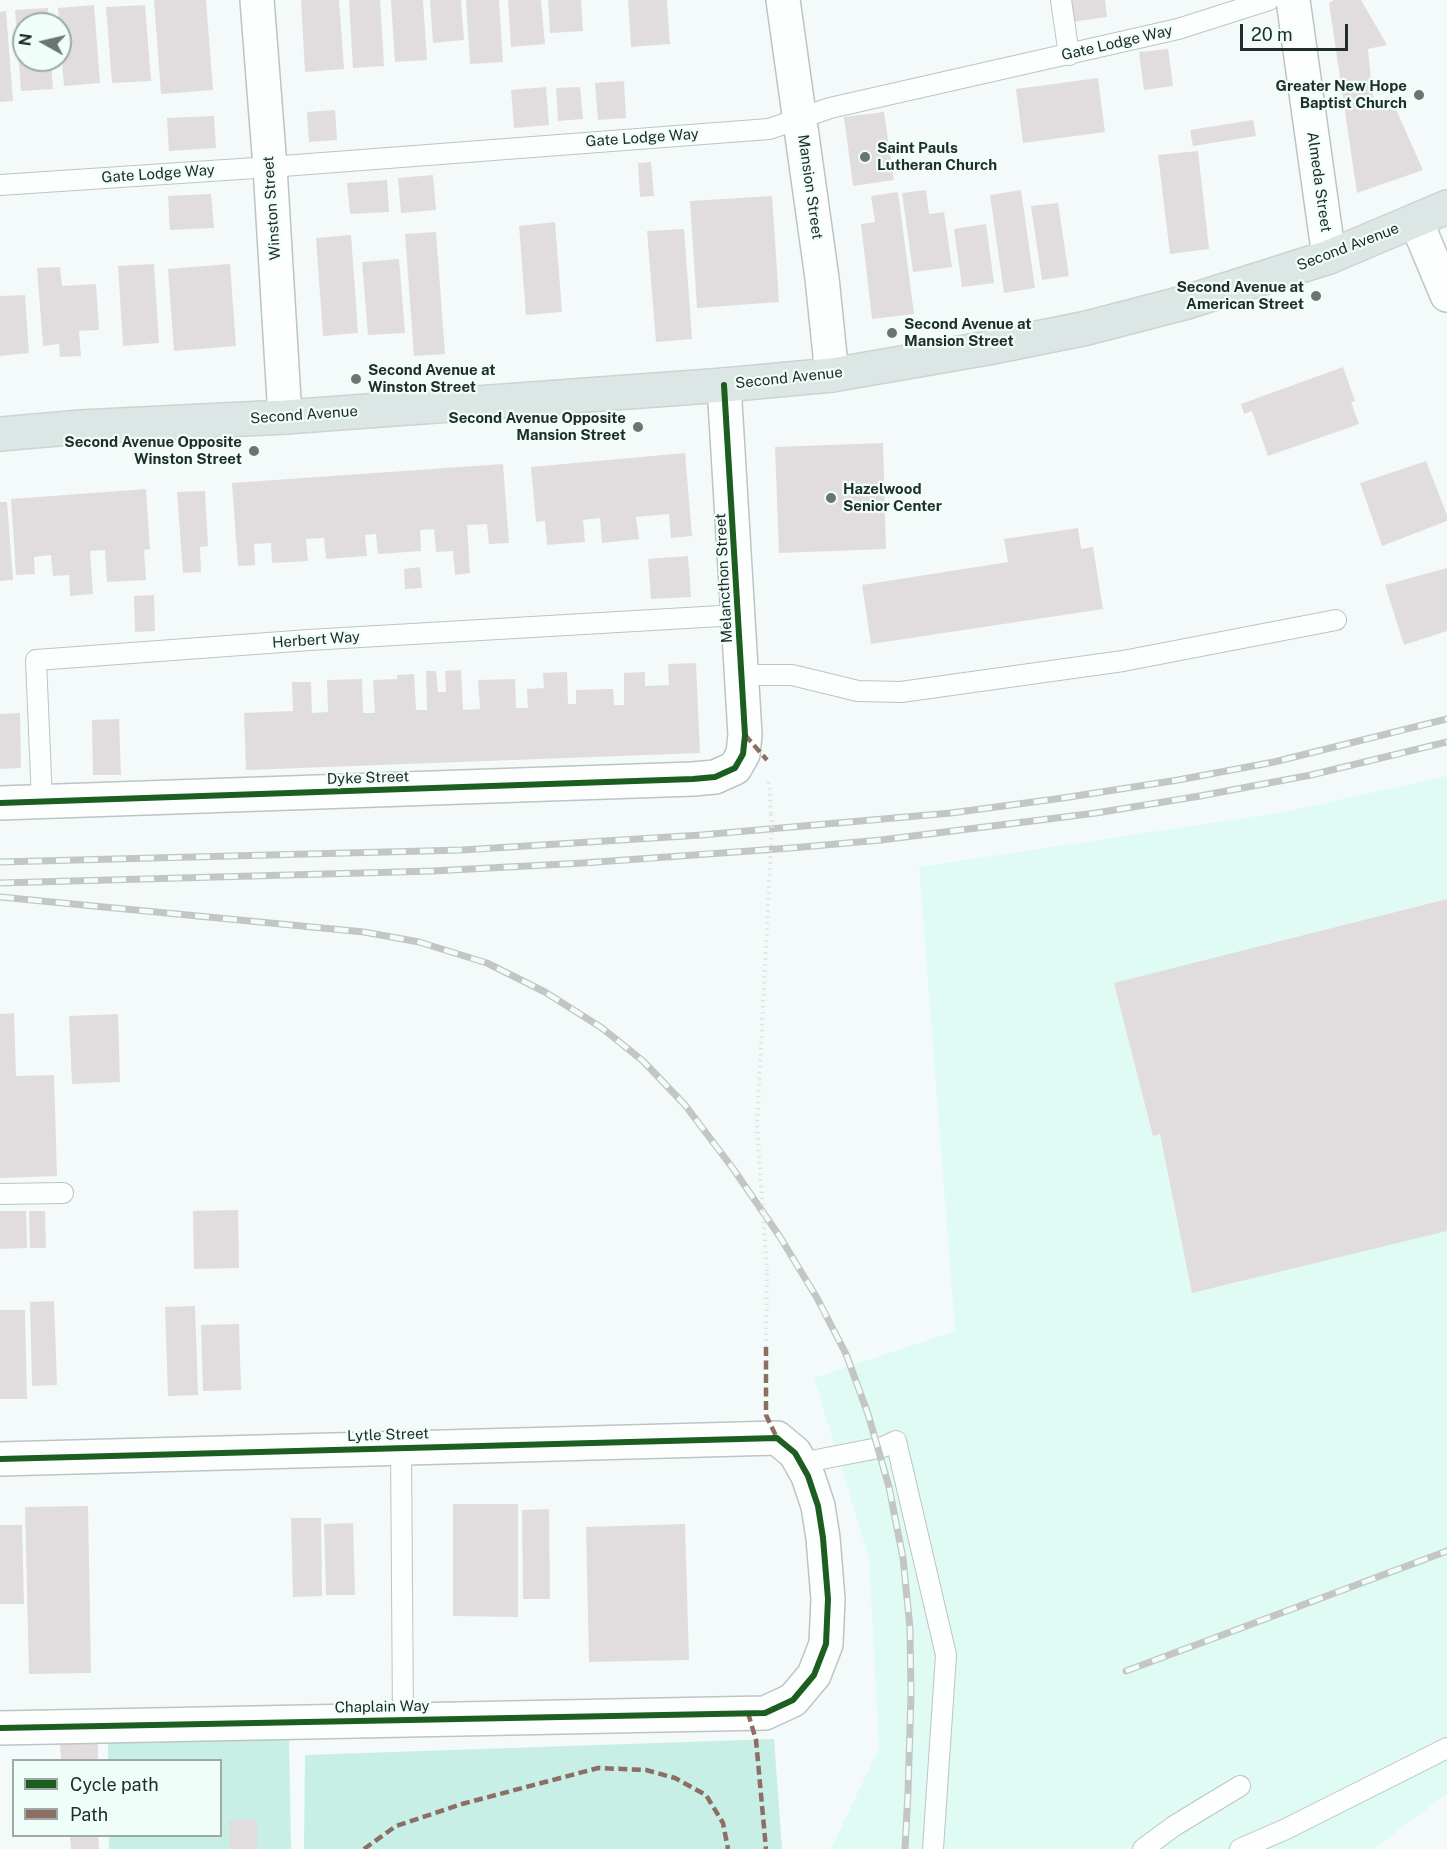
<!DOCTYPE html>
<html>
<head>
<meta charset="utf-8">
<style>
	body { margin:0 }
	#map { position:relative; width:1447px; height:1849px; overflow:hidden; background:#f4faf9; font-family:"Public Sans",sans-serif }
	canvas { display:block }
	.legend { position:absolute; left:12px; top:1759px; width:210px; height:78px; box-sizing:border-box; background:#f0fefa; border:2px solid #9daaa7; margin:0; padding:8px 10px; list-style:none; font-size:18px; color:#202d2a }
	.legend li { display:flex; align-items:center; gap:12px; height:30px }
	.legend b { width:30px; border:2px solid #9daaa7 }
	.north { position:absolute; left:12px; top:12px; width:60px; height:60px; box-sizing:border-box; background:#f0fefa; border:2px solid #9daaa7; border-radius:50%; rotate:278deg; font-size:16px; font-weight:700; line-height:24px; text-align:center; color:#202d2a }
	.north::after { content:''; display:block; margin:auto; width:21px; height:27px; background:#6a7572; clip-path:polygon(50% 0,100% 100%,50% 72%,0 100%) }
	.scale { position:absolute; left:1240px; top:24px; width:108px; height:27px; box-sizing:border-box; border:3px solid #202d2a; border-top:0; padding-left:8px; font-size:18px; line-height:21px; white-space:nowrap; color:#202d2a; -webkit-text-stroke:4px #f0fefa; paint-order:stroke }
</style>
</head>
<body>
<div id="map">
<canvas width="1447" height="1849"></canvas>
<ul class="legend">
<li><b style="height:8px;background:#1b5e20"></b>Cycle path</li>
<li><b style="height:8px;background:#8d6e63"></b>Path</li>
</ul>
<div class="north">N</div>
<div class="scale">20 m</div>
</div>
<script>
const ctx = document.querySelector('canvas').getContext('2d');
ctx.lineJoin = 'round';
function paint(path, color) { ctx.fillStyle = color; ctx.fill(path, 'evenodd'); }
const shape = rows => new Path2D(rows.map(r => 'M' + r).join(''));
function trace(path, color, width, dash) { ctx.strokeStyle = color; ctx.lineWidth = width; ctx.lineCap = dash ? 'butt' : 'round'; ctx.setLineDash(dash || []); ctx.stroke(path); }
function drawText(font, color, halo, rows, align = 'center') {
  ctx.font = font + ' "Public Sans",sans-serif'; ctx.lineWidth = 4.5; ctx.setLineDash([]); ctx.textBaseline = 'middle'; ctx.strokeStyle = halo; ctx.fillStyle = color; for (const [text, x, y, turn = 0] of rows) {
    ctx.save(); ctx.translate(x, y); ctx.rotate((+turn || 0) * Math.PI / 180); ctx.textAlign = isNaN(turn) ? turn : align; if (halo) ctx.strokeText(text, 0, 0); ctx.fillText(text, 0, 0); ctx.restore();
  }
}
paint(shape([
	[1447,776,1447,1794,1373,1849,831,1849,879,1748,869,1558,814,1378,955,1331,919,867,1284,812]
]), '#e0fbf4');
paint(shape([
	[289,1738,291,1849,109,1849,109,1836,220,1836,220,1760,108,1760,108,1739],
	[774,1739,782,1849,304,1849,305,1755]
]), '#c7efe5');
paint(shape([
	[154,0,206,0,213,90,161,94],
	[301,0,339,0,344,69,305,72],
	[349,0,380,0,384,66,353,68],
	[391,0,423,0,427,60,395,62],
	[430,0,461,0,464,40,433,43],
	[466,0,499,0,503,62,470,64],
	[508,0,541,0,545,44,511,47],
	[548,0,581,0,583,31,550,33],
	[628,0,667,0,670,44,631,47],
	[1068,0,1105,0,1107,17,1071,22],
	[1334,0,1361,0,1387,45,1368,49,1374,109,1394,105,1423,170,1357,193,1329,3],
	[94,5,100,83,64,86,58,8],
	[145,5,151,81,112,83,106,7],
	[48,8,49,24,24,24,24,60,51,60,53,89,21,91,15,10],
	[6,11,13,101,0,102,0,12],
	[1168,49,1173,86,1144,90,1139,52],
	[1098,78,1105,132,1023,143,1016,89],
	[624,81,626,118,598,120,595,83],
	[546,87,549,125,514,128,511,90],
	[580,87,583,119,558,121,556,88],
	[335,110,337,140,309,142,307,112],
	[884,112,894,180,853,186,844,117],
	[214,116,216,148,169,151,167,118],
	[1253,120,1256,136,1193,146,1190,130],
	[1198,151,1209,249,1170,254,1158,155],
	[651,162,654,196,640,197,638,163],
	[433,175,436,210,401,213,398,178],
	[387,180,389,212,350,214,347,183],
	[926,190,929,214,944,212,952,267,913,272,902,193],
	[1021,190,1035,288,1004,293,990,195],
	[898,192,914,314,872,319,861,224,875,222,871,196],
	[211,194,214,228,170,230,168,196],
	[772,196,779,302,697,308,690,201],
	[1058,203,1069,276,1042,280,1031,206],
	[555,222,562,312,526,315,519,226],
	[986,224,994,283,962,287,954,229],
	[684,229,692,339,656,342,647,231],
	[436,232,445,354,414,356,405,234],
	[351,235,358,333,323,336,316,238],
	[399,259,405,333,368,335,362,262],
	[154,264,159,343,123,346,118,266],
	[230,264,236,346,174,351,168,269],
	[60,267,62,286,96,284,99,330,79,331,81,356,60,357,59,344,43,346,37,268],
	[25,295,29,353,0,356,0,296],
	[1343,367,1355,401,1351,402,1359,424,1268,456,1252,411,1244,414,1241,404],
	[883,443,886,549,779,553,775,447],
	[685,453,692,536,671,538,669,514,636,517,639,539,602,543,600,518,583,520,585,542,547,545,545,521,536,522,531,467],
	[1426,461,1447,515,1447,521,1382,546,1360,483],
	[503,464,509,543,489,544,487,524,467,525,470,573,455,575,453,551,436,552,434,529,420,530,421,551,378,554,376,534,365,535,367,556,326,559,324,538,306,539,308,561,272,563,271,543,254,544,255,565,238,566,232,483],
	[146,489,150,549,144,550,146,580,107,582,105,550,90,551,93,594,70,596,69,575,53,576,51,555,34,557,35,574,16,575,11,499],
	[205,491,208,546,200,547,201,572,183,573,177,492],
	[0,502,7,502,13,580,0,581],
	[1078,528,1081,549,1093,547,1103,609,871,644,862,585,1008,562,1004,539],
	[688,556,691,597,651,599,648,559],
	[420,567,422,588,405,589,404,569],
	[1447,568,1447,631,1404,645,1385,585],
	[154,595,155,631,135,632,134,596],
	[696,663,700,753,246,770,244,713,293,711,292,682,311,682,312,713,328,712,327,680,362,679,363,713,375,713,373,680,397,679,397,675,414,674,416,710,427,710,426,671,436,671,438,692,446,692,445,671,461,670,463,710,480,709,478,680,515,679,516,708,528,708,527,689,544,688,543,673,567,672,568,704,576,704,576,690,613,689,614,705,624,705,624,673,645,672,645,686,669,685,668,664],
	[20,713,21,768,0,769,0,714],
	[119,719,121,775,93,775,92,720],
	[1447,899,1447,1231,1192,1293,1160,1134,1153,1136,1114,983],
	[14,1013,16,1076,54,1075,57,1176,0,1178,0,1014],
	[118,1014,120,1082,72,1084,69,1016],
	[238,1210,239,1268,194,1269,193,1211],
	[0,1211,26,1211,27,1248,0,1249],
	[29,1211,45,1211,46,1248,30,1248],
	[54,1301,57,1385,32,1386,30,1302],
	[195,1306,198,1395,168,1396,165,1307],
	[0,1310,25,1310,27,1399,0,1399],
	[239,1324,241,1390,203,1391,201,1325],
	[453,1504,518,1504,518,1617,453,1616],
	[88,1506,91,1673,29,1674,25,1507],
	[549,1509,550,1599,523,1599,522,1510],
	[291,1518,321,1518,322,1596,293,1597],
	[353,1523,355,1595,326,1595,324,1524],
	[685,1524,689,1660,589,1662,586,1527],
	[0,1525,22,1525,24,1604,0,1604],
	[98,1740,98,1760,61,1760,60,1741],
	[229,1820,257,1820,257,1849,230,1849],
	[70,1836,98,1836,99,1849,71,1849]
]), '#e1dddf');
const service = shape([
	[1061,0,1069,55],
	[0,185,270,167,769,129,830,108,1178,29,1269,0],
	[741,675,792,675,858,691,901,692,1123,661,1336,620],
	[42,802,36,660,309,640,738,615],
	[0,1194,63,1193],
	[401,1447,403,1719],
	[801,1463,883,1447,896,1441,946,1655,933,1849],
	[1143,1849,1174,1826,1240,1786],
	[1240,1849,1286,1829,1447,1748]
]);
const minor = shape([
	[257,0,270,167,285,417],
	[783,0,822,278,832,375],
	[1293,0,1329,257],
	[1416,221,1447,295],
	[0,803,693,779,715,777,735,768,743,754,745,735,724,385],
	[0,1459,777,1438,795,1453,808,1476,818,1506,823,1538,828,1599,826,1644,814,1675,793,1700,765,1713,0,1728]
]);
const primary = shape([
	[0,434,81,427,285,417,724,385,832,375,988,348,1087,328,1187,302,1329,257,1447,207]
]);
trace(service, '#bcc5c3', 22);
trace(minor, '#bcc5c3', 36);
trace(primary, '#ced3d2', 36);
trace(shape([
	[769,782,771,814],
	[766,1347,767,1271]
]), '#e0e3e2', 4, [1.5, 4.5]);
trace(service, '#fdfefe', 20);
trace(minor, '#fdfefe', 33);
trace(primary, '#dce6e5', 33);
const rail = shape([
	[0,862,462,850,701,835,951,813,1063,798,1178,780,1274,762,1447,719],
	[0,883,433,871,583,863,791,848,881,840,1096,813,1200,796,1311,775,1447,742],
	[0,897,364,932,419,942,487,963,545,992,602,1028,643,1061,685,1105,734,1170,780,1237,817,1298,846,1354,868,1414,889,1487,903,1558,910,1628,911,1695,908,1792,905,1849],
	[1126,1671,1447,1551]
]);
trace(rail, '#c4c6c6', 7);
trace(rail, '#f0fefa', 4.5, [14]);
trace(shape([
	[767,1271,757,1126,772,826,771,814]
]), '#e0e3e2', 4, [1.5, 4.5]);
trace(shape([
	[745,735,767,760],
	[766,1347,766,1415,777,1438],
	[748,1713,756,1740,766,1849],
	[364,1849,396,1826,462,1804,598,1768,646,1770,675,1778,706,1795,723,1823,728,1849]
]), '#8d6e63', 4.5, [9, 4.5]);
trace(shape([
	[0,803,693,779,715,777,735,768,743,754,745,735,724,385],
	[0,1459,777,1438,795,1453,808,1476,818,1506,823,1538,828,1599,826,1644,814,1675,793,1700,765,1713,0,1728]
]), '#1b5e20', 6);
for (const [x, y, r, color] of [
	[1419,95,6,"#6a7572"],
	[865,157,6,"#6a7572"],
	[1316,296,6,"#6a7572"],
	[892,333,6,"#6a7572"],
	[356,379,6,"#6a7572"],
	[638,427,6,"#6a7572"],
	[254,451,6,"#6a7572"],
	[831,498,6,"#6a7572"]
]) { const dot = new Path2D(); dot.arc(x, y, r, 0, 2 * Math.PI); ctx.fillStyle = color; ctx.fill(dot); trace(dot, '#f0fefa', 2); }
drawText('15px', '#202d2a', '#f0fefa', [
	["Gate Lodge Way",1117,43,-13],
	["Gate Lodge Way",642,138,-4],
	["Gate Lodge Way",158,174,-4],
	["Almeda Street",1319,182,82],
	["Mansion Street",810,187,82],
	["Winston Street",272,208,-94],
	["Second Avenue",1348,247,-21],
	["Second Avenue",789,378,-6],
	["Second Avenue",304,415,-4],
	["Melancthon Street",724,578,-93],
	["Herbert Way",316,640,-4],
	["Dyke Street",368,778,-2],
	["Lytle Street",388,1435,-2],
	["Chaplain Way",382,1707,-1]
]);
drawText('bold 15px', '#202d2a', '#f0fefa', [
	["Greater New Hope",1407,86],
	["Baptist Church",1407,103],
	["Saint Pauls",877,148,"left"],
	["Lutheran Church",877,165,"left"],
	["Second Avenue at",1304,287],
	["American Street",1304,304],
	["Second Avenue at",904,324,"left"],
	["Mansion Street",904,341,"left"],
	["Second Avenue at",368,370,"left"],
	["Winston Street",368,387,"left"],
	["Second Avenue Opposite",626,418],
	["Mansion Street",626,435],
	["Second Avenue Opposite",242,442],
	["Winston Street",242,459],
	["Hazelwood",843,489,"left"],
	["Senior Center",843,506,"left"]
], 'right');
</script>
</body>
</html>
